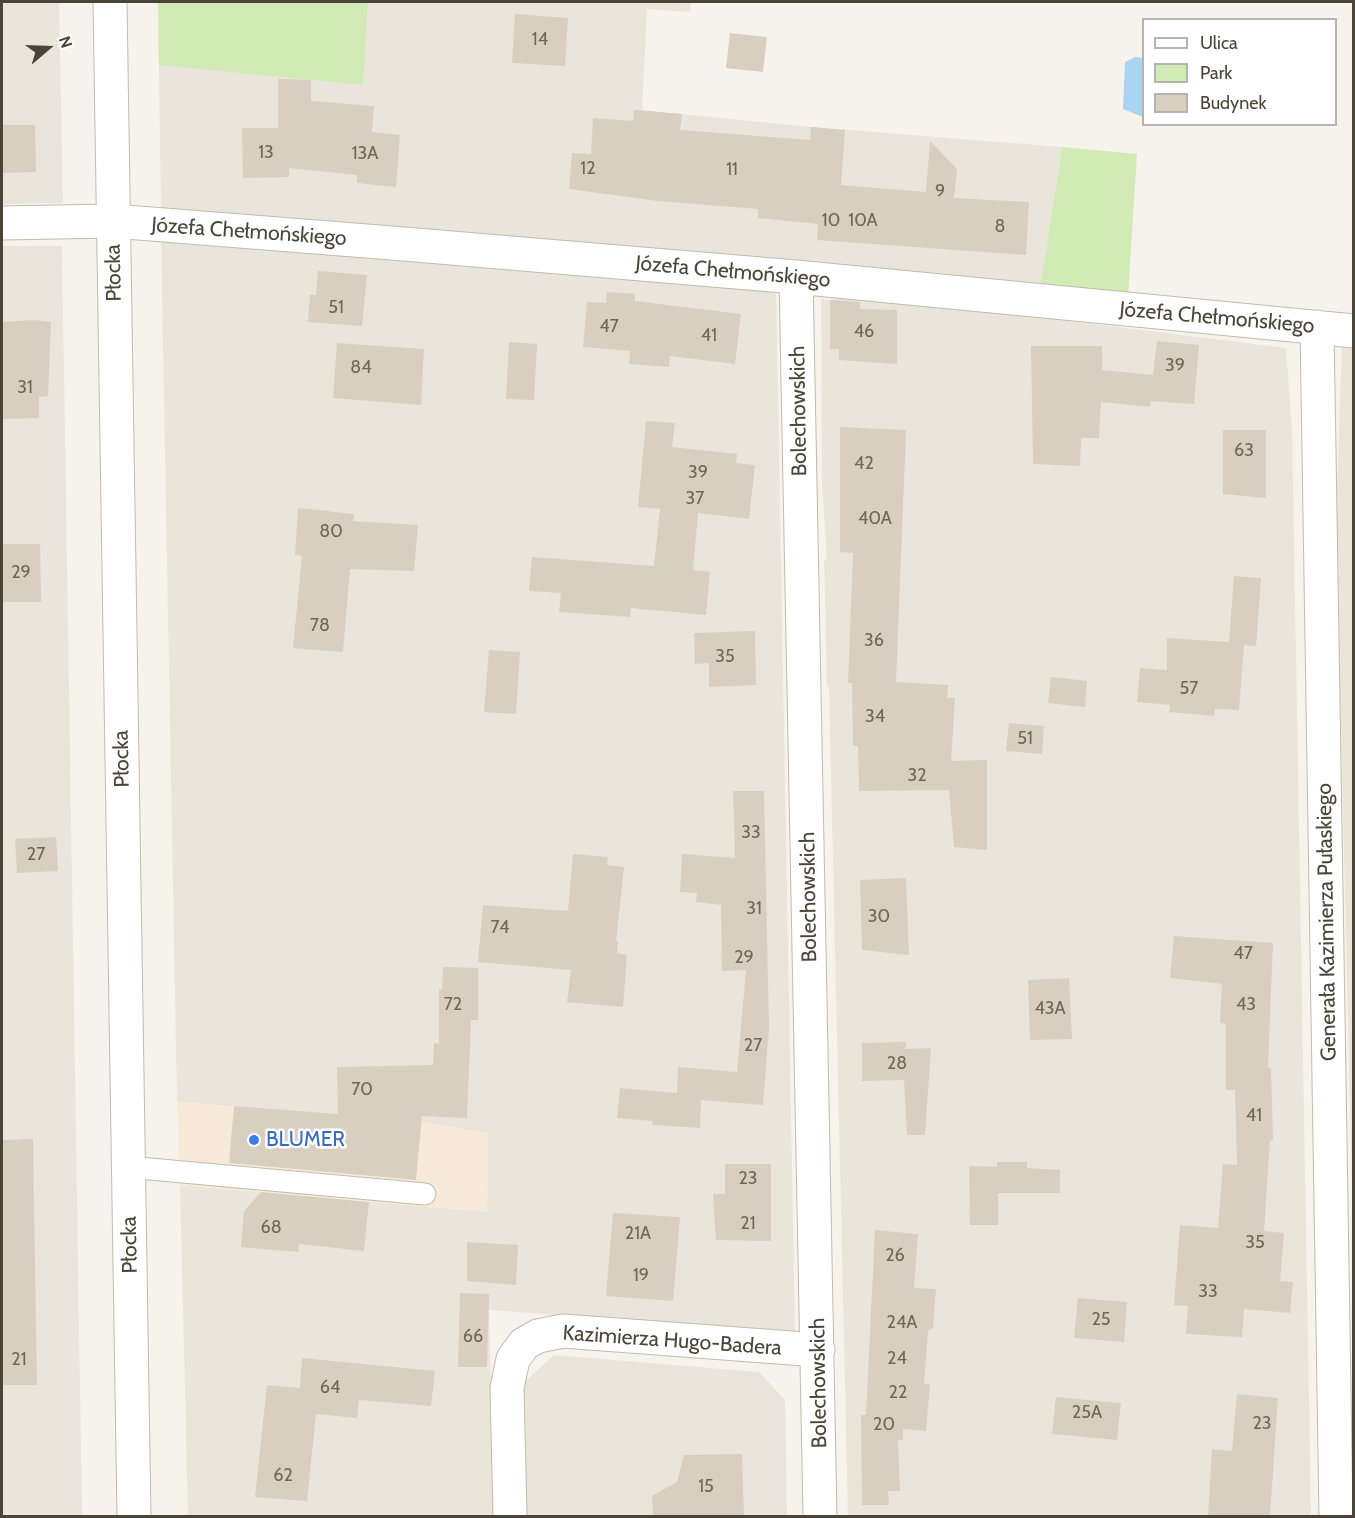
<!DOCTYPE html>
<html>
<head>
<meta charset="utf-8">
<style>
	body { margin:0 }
	#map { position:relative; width:1355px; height:1518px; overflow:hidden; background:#f6f3ec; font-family:Cabin,sans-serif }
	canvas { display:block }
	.frame { position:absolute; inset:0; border:3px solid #4b4439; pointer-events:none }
	.legend { position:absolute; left:1142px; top:18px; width:195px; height:108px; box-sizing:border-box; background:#fff; border:2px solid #b7b4b0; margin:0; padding:8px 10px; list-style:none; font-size:18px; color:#4b4439 }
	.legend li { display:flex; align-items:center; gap:12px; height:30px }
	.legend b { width:30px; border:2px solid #b7b4b0 }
	.north { position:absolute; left:18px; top:18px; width:60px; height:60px; -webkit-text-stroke:4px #fff; paint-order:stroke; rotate:71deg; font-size:16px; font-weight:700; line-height:24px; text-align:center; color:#4b4439 }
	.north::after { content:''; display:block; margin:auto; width:21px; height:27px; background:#4b4439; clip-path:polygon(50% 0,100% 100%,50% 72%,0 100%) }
</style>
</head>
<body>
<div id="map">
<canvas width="1355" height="1518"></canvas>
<div class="frame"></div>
<ul class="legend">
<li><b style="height:8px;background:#fff"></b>Ulica</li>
<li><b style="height:16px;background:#d2eab5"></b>Park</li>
<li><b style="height:16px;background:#d8cfc1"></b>Budynek</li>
</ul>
<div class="north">N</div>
</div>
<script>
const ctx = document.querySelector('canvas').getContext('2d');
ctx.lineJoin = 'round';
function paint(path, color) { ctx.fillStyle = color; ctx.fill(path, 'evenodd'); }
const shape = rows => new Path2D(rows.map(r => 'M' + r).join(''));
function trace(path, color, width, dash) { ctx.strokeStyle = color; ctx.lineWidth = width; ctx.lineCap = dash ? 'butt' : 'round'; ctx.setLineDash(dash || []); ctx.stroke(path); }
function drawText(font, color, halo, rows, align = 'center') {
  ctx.font = font + ' Cabin,sans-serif'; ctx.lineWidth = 5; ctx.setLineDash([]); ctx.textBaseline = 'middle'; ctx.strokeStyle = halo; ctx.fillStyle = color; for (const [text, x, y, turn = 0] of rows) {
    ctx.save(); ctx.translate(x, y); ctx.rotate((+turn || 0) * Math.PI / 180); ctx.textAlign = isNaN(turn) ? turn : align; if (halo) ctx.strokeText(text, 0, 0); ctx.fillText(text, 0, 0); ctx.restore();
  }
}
paint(shape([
	[2,2,59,2,63,203,2,204],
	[158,2,691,2,690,12,647,9,642,110,811,127,1062,147,1040,289,161,210],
	[161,237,776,289,795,1332,489,1310,494,1516,188,1516,180,1185,487,1212,488,1133,358,1116,177,1102],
	[2,246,62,246,82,1516,2,1516],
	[870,296,1286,348,1292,429,1311,1516,848,1516,829,687,827,686,824,560,827,560,822,485,821,300],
	[1342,348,1354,349,1353,1234,1336,511],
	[554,1355,759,1372,785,1400,787,1516,525,1516,522,1384]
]), '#eae5da');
paint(shape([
	[177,1102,358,1116,385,1116,488,1133,487,1212,180,1185]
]), '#f7ead8');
paint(shape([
	[158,2,368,2,363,85,159,65],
	[1062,147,1137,154,1128,296,1040,289]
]), '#d2eab5');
paint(shape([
	[1135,57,1143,58,1143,117,1123,109,1125,62]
]), '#a9d4f2');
paint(shape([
	[515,14,568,18,565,66,512,63],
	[730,33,767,37,763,72,726,68],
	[278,79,311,80,311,101,374,106,372,132,400,135,396,187,357,183,357,175,289,168,289,177,243,178,242,128,278,128],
	[634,110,682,114,680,130,810,140,811,127,845,130,841,185,926,192,930,141,957,169,954,198,1029,202,1026,255,817,240,818,224,758,218,758,209,658,201,569,189,572,153,591,154,593,118,633,121],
	[2,125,35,125,36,172,2,173],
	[318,271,367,275,362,326,308,322,310,295,316,295],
	[607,292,635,294,635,301,741,314,735,364,670,356,669,367,629,364,630,351,583,347,587,302,606,303],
	[830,300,860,302,860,309,897,310,897,364,839,360,839,349,830,349],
	[34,320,51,322,48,396,39,397,39,418,2,419,2,322],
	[1157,341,1199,345,1194,404,1151,401,1150,407,1101,402,1099,438,1081,438,1080,466,1033,464,1031,346,1102,346,1102,370,1153,375],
	[509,342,537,344,534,400,506,399],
	[337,343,424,349,421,405,333,398],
	[646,421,675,423,672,447,737,454,736,463,755,465,749,519,698,513,693,570,710,572,706,615,631,608,630,617,559,612,561,593,529,591,532,557,654,566,660,509,638,507],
	[840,427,906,430,896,682,948,685,947,698,955,698,951,761,987,760,987,850,954,847,949,790,859,791,858,746,853,746,852,683,848,683,853,553,840,552],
	[1223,430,1266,430,1266,498,1223,494],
	[298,508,354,514,353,521,418,525,414,571,350,569,343,652,293,648,302,556,295,555],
	[2,544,40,544,41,602,2,602],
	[1234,576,1261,578,1256,646,1244,645,1239,710,1215,709,1214,716,1169,712,1170,705,1137,702,1140,668,1167,670,1167,638,1229,642],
	[755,631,756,685,709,687,709,663,695,664,694,633],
	[489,650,520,652,516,714,484,712],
	[1051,677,1087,681,1085,707,1048,703],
	[1009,723,1044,726,1042,754,1006,751],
	[733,791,764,791,769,1029,763,1105,701,1100,700,1128,652,1125,653,1121,617,1118,620,1088,677,1093,678,1067,737,1072,746,970,722,971,721,905,696,902,697,893,680,892,682,854,735,858],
	[56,837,58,871,17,873,15,839],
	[573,854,608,857,607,865,624,867,616,941,618,941,617,953,627,955,623,1007,567,1002,571,970,478,962,483,905,568,911],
	[906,878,909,955,862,950,860,880],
	[1174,936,1273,943,1268,1067,1271,1068,1273,1140,1270,1141,1264,1231,1284,1233,1280,1281,1293,1282,1290,1313,1244,1309,1242,1337,1186,1334,1188,1306,1174,1305,1180,1225,1218,1228,1223,1164,1237,1165,1235,1090,1226,1090,1226,1024,1220,1023,1222,984,1170,978],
	[443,967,478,968,478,1020,471,1020,467,1118,422,1116,416,1180,229,1163,234,1106,338,1114,337,1067,433,1065,434,1043,439,1044,439,989,442,989],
	[1069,978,1072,1039,1030,1040,1028,980],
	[906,1042,905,1049,931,1048,925,1135,907,1135,904,1080,862,1081,862,1043],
	[33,1139,37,1385,2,1385,2,1140],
	[997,1162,1027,1162,1027,1168,1060,1170,1060,1193,998,1193,998,1225,970,1225,969,1166,997,1167],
	[725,1164,771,1164,771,1241,716,1240,713,1194,725,1194],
	[261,1192,369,1202,364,1251,299,1244,298,1252,241,1247,244,1211],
	[613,1213,680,1217,673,1301,606,1296],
	[875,1230,918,1234,914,1288,936,1289,933,1328,928,1331,924,1384,930,1384,926,1431,903,1429,903,1440,898,1440,900,1491,888,1491,889,1505,862,1505,861,1415,866,1415],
	[467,1242,518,1245,516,1285,467,1281],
	[460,1293,489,1294,487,1367,458,1367],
	[1078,1298,1127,1302,1124,1342,1074,1338],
	[302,1358,435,1371,431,1406,359,1400,357,1418,316,1414,307,1501,255,1497,267,1385,300,1388],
	[1237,1394,1278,1398,1270,1516,1208,1516,1212,1449,1232,1451],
	[1056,1397,1121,1403,1117,1440,1052,1434],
	[742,1454,744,1516,653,1516,652,1496,677,1482,684,1455]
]), '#d8cfc1');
const service = shape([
	[128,1167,425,1194]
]);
const minor = shape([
	[2,223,113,221,392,243,796,277,1354,331],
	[796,277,820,1516],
	[1317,327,1336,1516],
	[510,1516,507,1388,513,1359,524,1344,538,1336,563,1331,818,1350]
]);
const tertiary = shape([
	[110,2,134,1516]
]);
trace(service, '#c2bbae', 23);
trace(minor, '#c2bbae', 35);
trace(tertiary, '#c2bbae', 35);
trace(service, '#fff', 21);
trace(minor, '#fff', 33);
trace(tertiary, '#fff', 33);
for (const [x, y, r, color] of [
	[254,1140,6,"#3f7fe0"]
]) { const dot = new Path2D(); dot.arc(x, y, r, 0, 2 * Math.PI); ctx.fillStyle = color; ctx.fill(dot); trace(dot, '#fff', 2); }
drawText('18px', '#6e675b', null, [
	["14",540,40],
	["13",266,153],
	["13A",365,154],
	["12",588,169],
	["11",732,170],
	["9",940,192],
	["10",831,221],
	["10A",863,221],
	["8",1000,227],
	["51",336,308],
	["47",609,327],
	["46",864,332],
	["41",709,336],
	["39",1175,366],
	["84",361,368],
	["31",25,388],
	["63",1244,451],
	["42",864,464],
	["39",698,473],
	["37",695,499],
	["40A",875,519],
	["80",331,532],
	["29",21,573],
	["78",320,626],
	["36",874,641],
	["35",725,657],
	["57",1189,689],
	["34",875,717],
	["51",1025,739],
	["32",917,776],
	["33",751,833],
	["27",36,855],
	["31",754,909],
	["30",879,917],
	["74",500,928],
	["47",1243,954],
	["29",744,958],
	["72",453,1005],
	["43",1246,1005],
	["43A",1050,1009],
	["27",753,1046],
	["28",897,1064],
	["70",362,1090],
	["41",1254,1116],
	["23",748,1179],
	["21",748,1224],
	["68",271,1228],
	["21A",638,1234],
	["35",1255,1243],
	["26",895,1256],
	["19",641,1276],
	["33",1208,1292],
	["25",1101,1320],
	["24A",902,1323],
	["66",473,1337],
	["24",897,1359],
	["21",19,1360],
	["64",330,1388],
	["22",898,1393],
	["25A",1087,1413],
	["23",1262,1424],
	["20",884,1425],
	["62",283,1476],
	["15",706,1487]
]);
drawText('21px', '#4b4439', '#fff', [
	["Józefa Chełmońskiego",249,232,4],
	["Józefa Chełmońskiego",733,272,5],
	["Płocka",114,273,-91],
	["Józefa Chełmońskiego",1217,318,5],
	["Bolechowskich",799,411,-91],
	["Płocka",122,759,-91],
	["Bolechowskich",809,897,-91],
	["Generała Kazimierza Pułaskiego",1327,922,-91],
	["Płocka",130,1245,-91],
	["Kazimierza Hugo-Badera",672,1341,4],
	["Bolechowskich",819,1383,-91]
]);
drawText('21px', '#366cbe', '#fff', [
	["BLUMER",266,1140]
], 'left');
</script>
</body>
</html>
